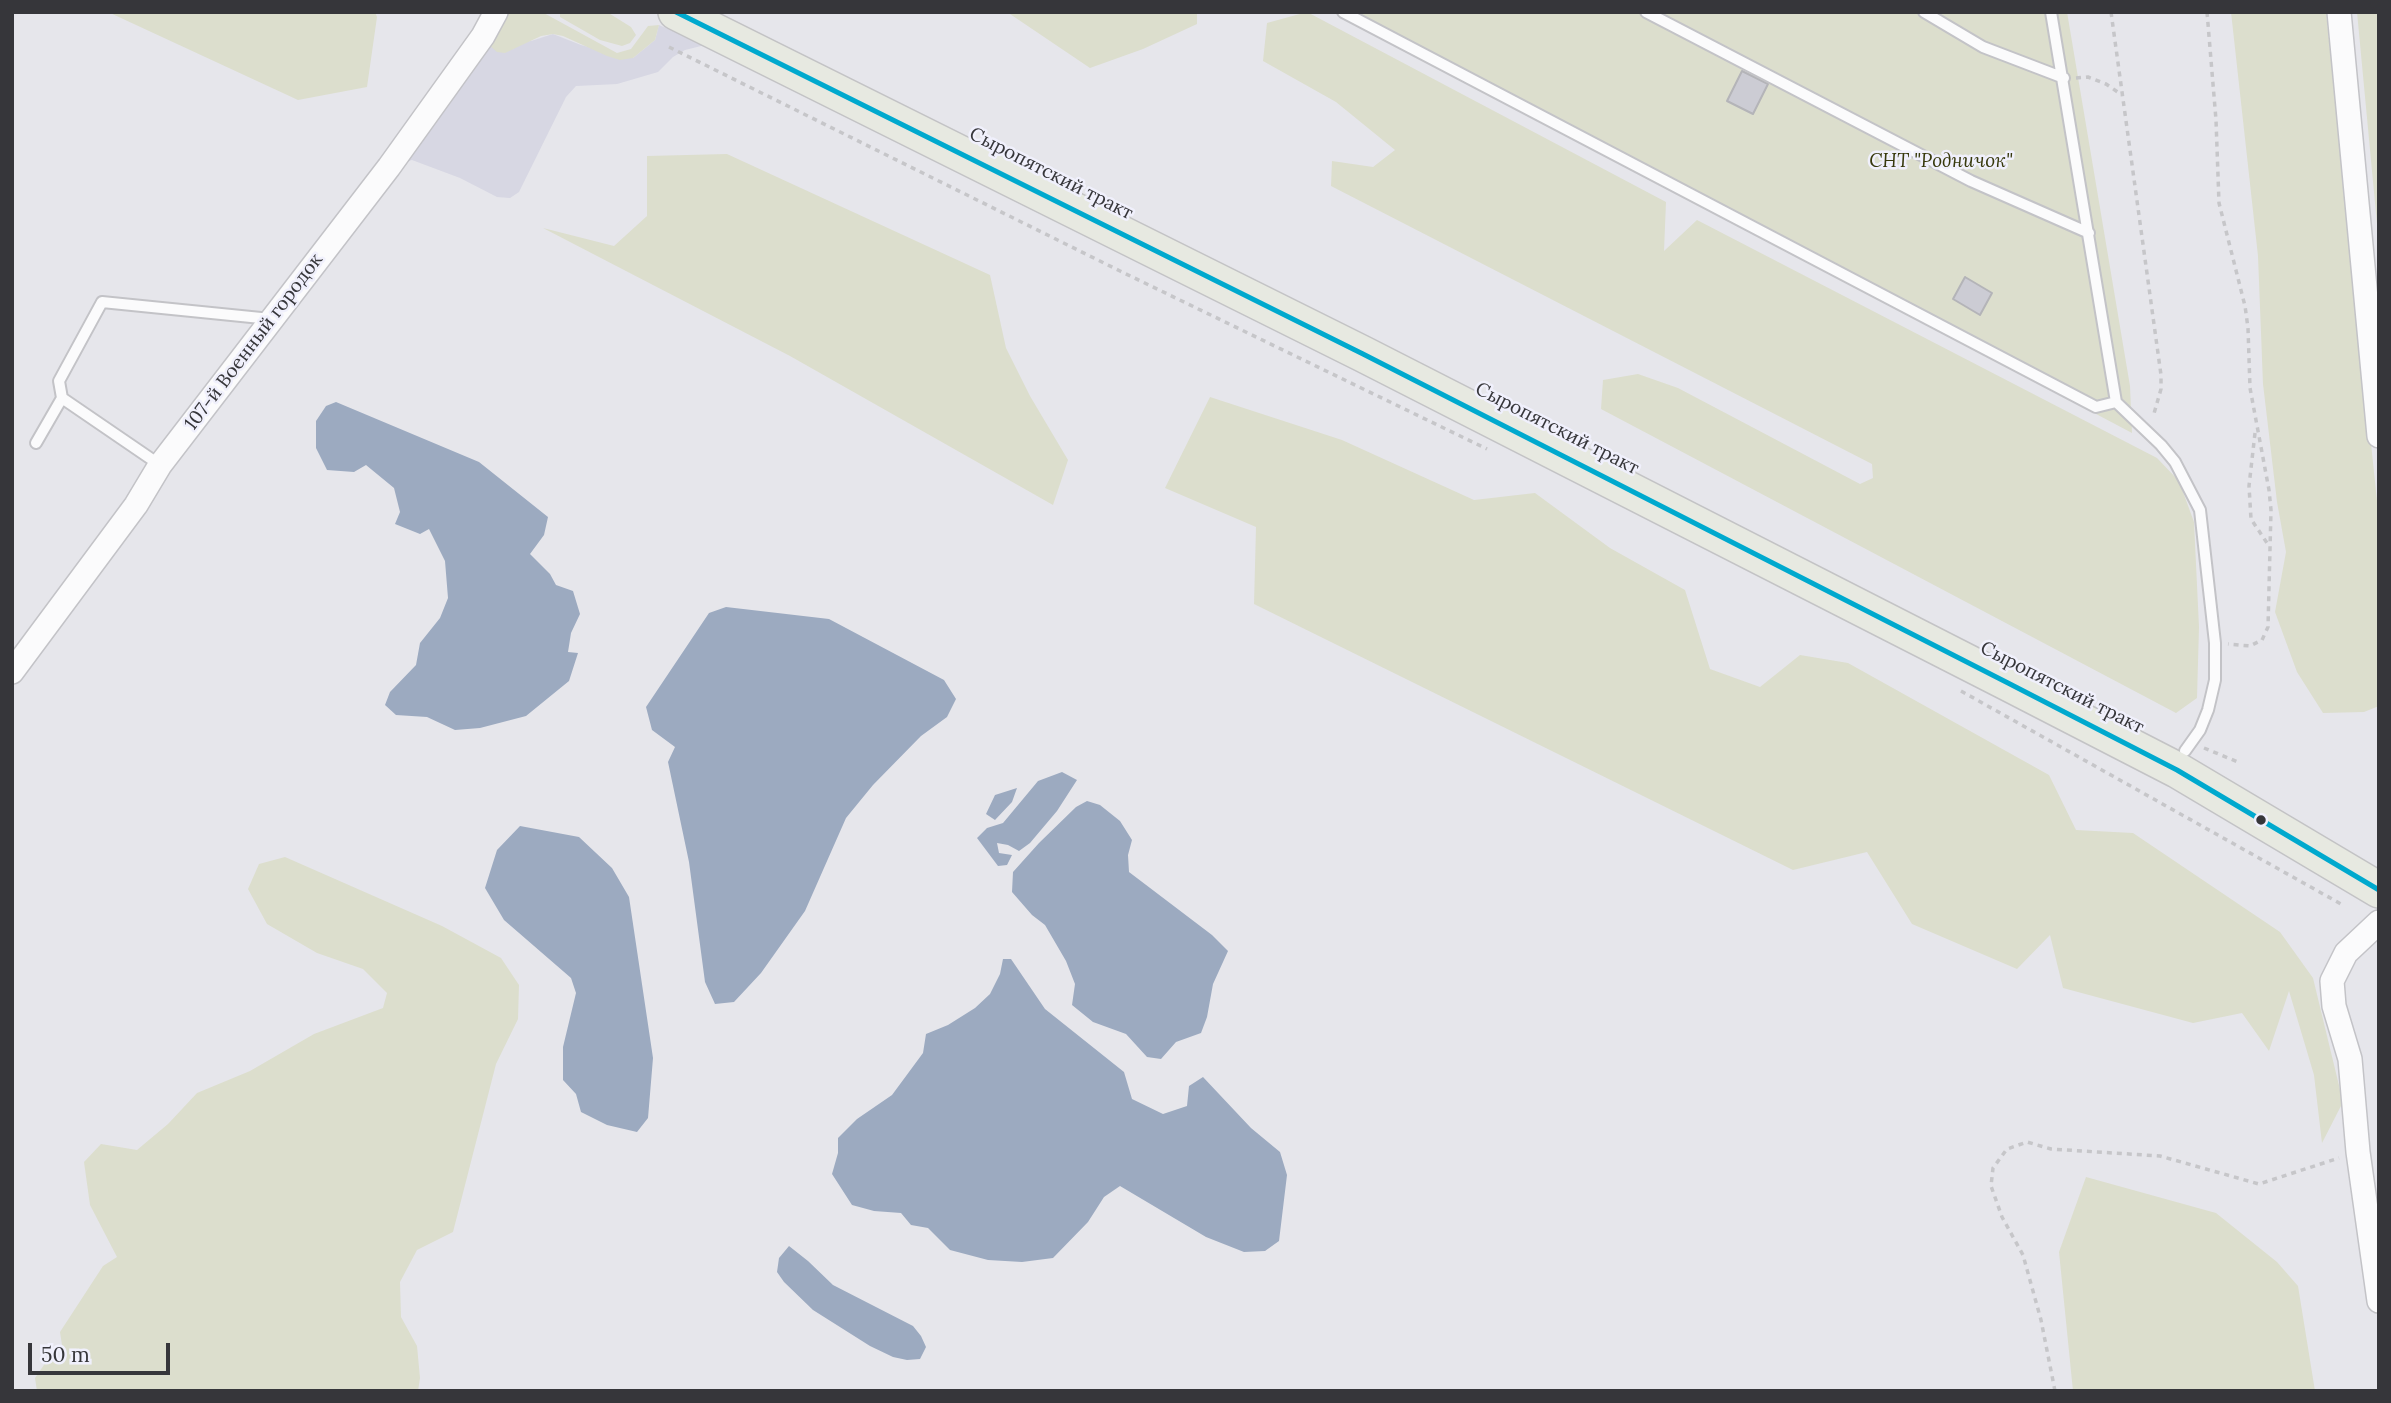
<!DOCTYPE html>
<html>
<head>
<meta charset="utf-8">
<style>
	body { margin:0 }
	#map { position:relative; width:2391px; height:1403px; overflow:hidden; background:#e6e6eb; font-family:Lora,serif }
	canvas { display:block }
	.frame { position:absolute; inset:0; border:14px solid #36363a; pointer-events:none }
	.scale { position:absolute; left:28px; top:1343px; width:142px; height:32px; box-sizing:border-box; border:4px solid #36363a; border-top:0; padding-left:9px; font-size:21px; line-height:24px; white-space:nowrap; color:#36363a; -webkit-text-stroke:5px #f0f0fc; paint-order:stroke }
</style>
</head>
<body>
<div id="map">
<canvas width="2391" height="1403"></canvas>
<div class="frame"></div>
<div class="scale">50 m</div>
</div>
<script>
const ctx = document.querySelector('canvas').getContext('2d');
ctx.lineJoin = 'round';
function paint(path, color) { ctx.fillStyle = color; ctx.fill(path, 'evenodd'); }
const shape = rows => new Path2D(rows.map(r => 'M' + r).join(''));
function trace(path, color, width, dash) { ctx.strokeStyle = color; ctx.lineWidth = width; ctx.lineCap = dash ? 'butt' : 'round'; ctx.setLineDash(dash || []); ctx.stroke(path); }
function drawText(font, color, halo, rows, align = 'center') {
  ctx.font = font + ' Lora,serif'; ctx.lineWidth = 5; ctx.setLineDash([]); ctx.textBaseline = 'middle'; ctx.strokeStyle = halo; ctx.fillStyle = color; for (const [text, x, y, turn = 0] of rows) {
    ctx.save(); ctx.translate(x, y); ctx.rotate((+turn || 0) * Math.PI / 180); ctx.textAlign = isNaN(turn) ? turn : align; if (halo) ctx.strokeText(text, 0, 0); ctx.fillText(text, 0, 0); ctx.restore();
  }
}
paint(shape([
	[659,25,705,45,685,50,673,57,658,72,617,84,576,86,566,97,519,192,510,198,497,197,460,178,412,160,397,165,489,45,531,41,553,34,581,45,633,58,655,40]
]), '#d7d7e3');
paint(shape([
	[108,12,375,12,377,17,367,87,298,100],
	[509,12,542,12,617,53,631,49,648,26,659,25,655,40,633,58,620,60,607,56,563,36,553,34,541,36,505,53,497,52,489,45],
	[560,12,607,12,631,27,636,35,630,43,622,46,600,40,560,17],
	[1007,12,1197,12,1197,24,1143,49,1090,68],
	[1307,12,1666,202,1664,251,1697,220,2157,458,2179,481,2194,522,2199,627,2197,698,2176,713,1601,409,1603,380,1638,374,1678,388,1860,484,1873,478,1872,464,1331,186,1332,161,1373,167,1395,150,1336,102,1263,61,1267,23],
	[1337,12,2067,12,2130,386,2132,433],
	[2231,12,2326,12,2379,520,2379,706,2364,712,2323,713,2297,672,2275,612,2286,552,2277,502,2263,384,2258,256],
	[2357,12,2379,12,2379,245],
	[727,154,990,275,1006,348,1030,396,1068,460,1053,505,790,356,543,228,614,246,647,216,647,156],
	[1210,397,1342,440,1474,500,1535,493,1610,548,1685,590,1710,669,1760,687,1800,655,1848,663,2049,775,2076,830,2133,833,2280,932,2313,978,2343,1102,2322,1143,2314,1075,2289,991,2269,1051,2242,1013,2193,1023,2063,988,2050,935,2017,969,1912,924,1867,852,1793,870,1254,604,1256,527,1165,488],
	[285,857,442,926,501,958,519,985,518,1019,496,1064,453,1232,417,1250,400,1282,401,1317,417,1346,420,1378,418,1391,37,1391,35,1378,48,1359,64,1358,60,1332,103,1266,117,1257,90,1205,84,1162,101,1144,137,1150,168,1124,197,1093,250,1071,314,1034,383,1008,387,993,363,969,317,953,267,924,248,889,259,864],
	[2086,1177,2216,1213,2277,1262,2298,1286,2315,1391,2073,1391,2059,1252]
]), '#dcdecd');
paint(shape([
	[336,402,479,462,548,517,544,535,530,554,550,574,556,585,573,591,580,614,571,633,568,652,578,653,569,681,526,716,480,728,455,730,427,717,396,715,385,705,390,692,416,665,420,643,440,618,448,598,445,561,429,529,420,534,395,524,400,512,394,488,366,465,354,472,327,470,316,448,316,421,326,406],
	[726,607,829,619,944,680,956,699,947,717,921,736,873,785,846,818,805,911,761,973,734,1002,715,1004,705,982,689,862,668,762,675,747,652,730,646,707,709,613],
	[1062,772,1077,780,1057,811,1030,843,1019,851,1008,845,997,843,999,853,1012,855,1007,865,998,866,977,838,987,828,1003,823,1038,781],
	[1017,788,1012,802,995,820,986,814,995,795],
	[1087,801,1100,805,1120,821,1132,840,1128,855,1129,872,1212,935,1228,951,1213,984,1207,1017,1201,1033,1176,1042,1161,1059,1147,1057,1126,1034,1093,1022,1072,1005,1075,984,1066,961,1045,925,1032,915,1012,892,1013,872,1039,843,1076,807],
	[520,826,579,837,612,868,629,897,653,1058,648,1118,637,1132,607,1125,581,1112,576,1094,563,1080,563,1047,576,993,571,978,504,920,485,888,497,850],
	[1003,959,1011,959,1045,1009,1124,1072,1132,1099,1163,1114,1187,1106,1189,1086,1203,1077,1251,1128,1280,1152,1287,1175,1279,1241,1265,1251,1244,1252,1206,1237,1120,1186,1104,1197,1088,1222,1053,1258,1022,1262,988,1260,950,1250,928,1228,911,1225,901,1213,874,1211,852,1205,832,1174,838,1153,838,1138,857,1119,892,1095,923,1053,926,1034,948,1025,975,1008,990,994,1000,974],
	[789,1246,808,1261,833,1285,913,1326,921,1336,926,1347,920,1359,907,1360,893,1357,870,1346,813,1310,784,1282,777,1272,779,1258]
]), '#9caac0');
const building = shape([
	[1742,71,1768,84,1753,114,1727,101,1742,71],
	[1965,277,1992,293,1980,315,1953,299,1965,277]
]);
paint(building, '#ccccd4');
trace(building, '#b4b4b8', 2);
const service = shape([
	[1343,12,2096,407,2116,402],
	[1646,12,1971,181,2089,233],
	[1924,12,1983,47,2064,78],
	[2051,12,2116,402,2161,445,2175,462,2200,510,2215,643,2215,680,2208,710,2200,730,2185,751],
	[62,398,160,465],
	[36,443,62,398,59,381,102,302,271,319]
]);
const minor = shape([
	[2339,12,2379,436],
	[12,672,136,505,160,465,389,167,483,36,496,12],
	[2379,922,2346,953,2332,981,2334,1006,2350,1059,2358,1152,2379,1301]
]);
const primary = shape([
	[676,12,1363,354,2008,683,2177,770,2379,890]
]);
trace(service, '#c3c3c7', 14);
trace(minor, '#c3c3c7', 26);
trace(primary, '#c3c3c5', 38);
trace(shape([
	[2111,12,2161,375,2161,389,2153,417],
	[2207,12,2216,120,2219,203,2245,306,2248,328,2250,388,2269,490,2271,510,2268,627,2262,640,2250,646,2228,644],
	[669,47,1120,271,1487,449],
	[2076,78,2088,77,2106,84,2122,95],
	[2255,433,2249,486,2251,519,2267,543],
	[1961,691,2341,904],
	[2204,748,2238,762],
	[2055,1391,2041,1320,2023,1255,2002,1217,1991,1186,1993,1168,2007,1149,2027,1142,2051,1149,2160,1156,2259,1184,2339,1158]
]), '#c6c6c9', 3.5, [5, 5]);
trace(service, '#fbfbfc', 10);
trace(minor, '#fbfbfc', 23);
trace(primary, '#e7e9e1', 35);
trace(shape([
	[676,12,1363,354,2008,683,2177,770,2379,890]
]), '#00a9ce', 5);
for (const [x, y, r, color] of [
	[2261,820,6,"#36363a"]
]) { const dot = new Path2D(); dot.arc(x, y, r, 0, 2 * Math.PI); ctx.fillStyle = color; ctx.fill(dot); trace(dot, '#f0f0fc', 2.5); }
drawText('italic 19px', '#36380b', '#f0f0fc', [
	["СНТ \"Родничок\"",1941,162]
]);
drawText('19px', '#36363a', '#f0f0fc', [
	["Сыропятский тракт",1051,174,27],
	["107-й Военный городок",254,342,-53],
	["Сыропятский тракт",1557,429,27],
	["Сыропятский тракт",2062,688,27]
]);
</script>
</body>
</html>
